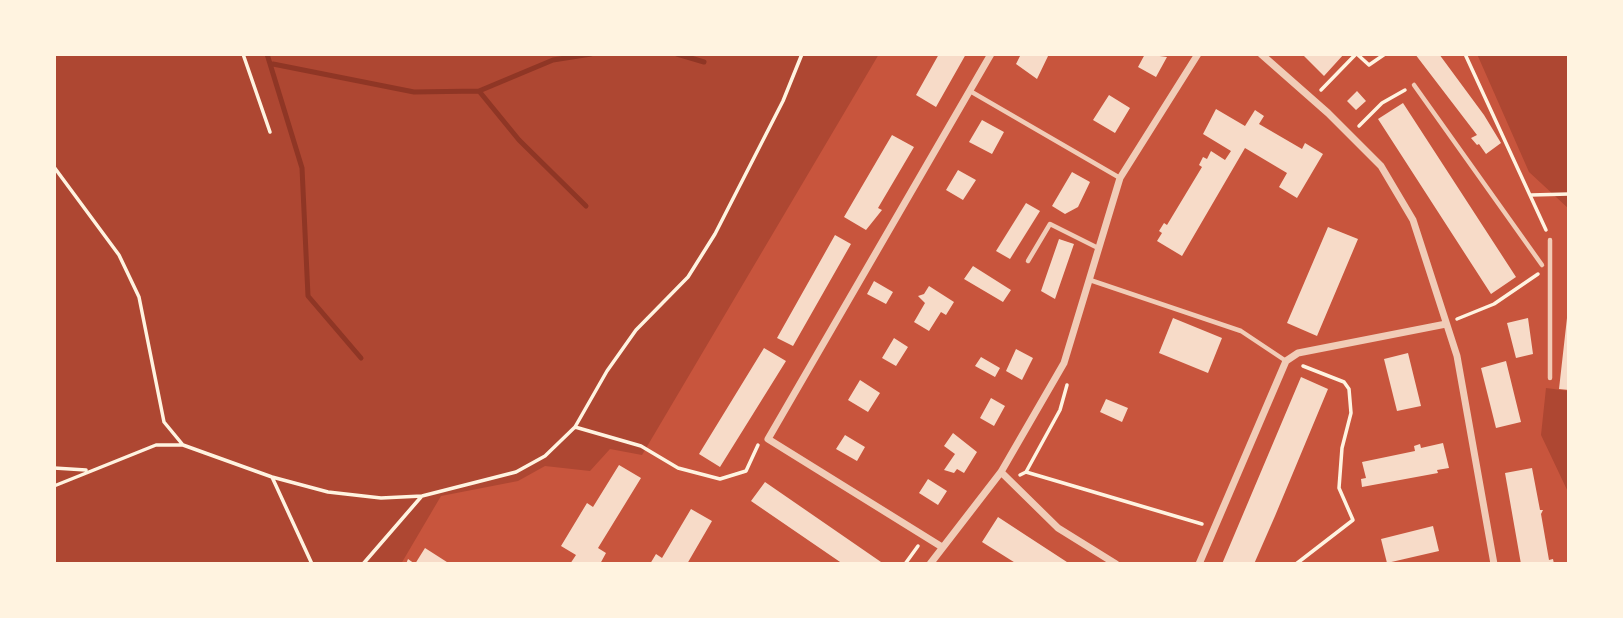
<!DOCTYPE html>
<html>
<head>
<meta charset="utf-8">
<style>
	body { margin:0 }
	#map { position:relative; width:1623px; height:618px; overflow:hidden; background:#c8553d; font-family:"Alegreya Sans",sans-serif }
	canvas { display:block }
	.frame { position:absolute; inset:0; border:56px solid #fff3e0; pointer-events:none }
</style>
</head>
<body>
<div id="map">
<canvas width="1623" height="618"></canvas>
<div class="frame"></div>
</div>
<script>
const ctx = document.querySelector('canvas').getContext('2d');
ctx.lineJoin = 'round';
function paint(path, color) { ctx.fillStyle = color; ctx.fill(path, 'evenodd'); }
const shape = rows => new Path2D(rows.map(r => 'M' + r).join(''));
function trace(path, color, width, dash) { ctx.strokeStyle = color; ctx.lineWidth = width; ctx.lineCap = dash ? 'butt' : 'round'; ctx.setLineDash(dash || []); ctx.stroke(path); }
paint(shape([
	[54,54,879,54,642,455,610,449,590,471,545,466,518,481,441,496,401,564,54,564],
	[1477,54,1569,54,1569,209,1529,172],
	[1546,388,1569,391,1569,494,1541,435]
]), '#ae4732');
trace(shape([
	[267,54,302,168,308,296,361,358],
	[677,54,704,62],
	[273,64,414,92,479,91,519,140,586,206],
	[479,91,553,60,591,54]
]), '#8f3625', 5);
paint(shape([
	[939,54,966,54,936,107,916,95],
	[1021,54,1049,54,1037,79,1016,64],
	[1145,54,1167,57,1156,77,1138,67],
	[1302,54,1344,54,1324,76],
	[1415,54,1439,54,1484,115,1501,143,1486,154,1479,144,1477,145,1471,138,1477,135],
	[1357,91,1366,101,1356,110,1347,101],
	[1109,95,1130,108,1115,133,1093,120],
	[1403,103,1516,277,1491,294,1378,119],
	[1216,109,1245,126,1255,110,1264,116,1259,124,1302,149,1305,143,1323,154,1297,198,1279,187,1287,173,1245,148,1182,256,1157,241,1162,233,1159,231,1164,223,1167,225,1202,167,1199,165,1203,157,1207,159,1211,151,1225,160,1231,151,1203,134],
	[982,120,1004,132,992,154,969,142],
	[892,135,914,147,878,208,882,210,866,230,844,217],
	[958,170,976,180,963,200,946,190],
	[1072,172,1090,182,1078,207,1065,214,1052,206],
	[1026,203,1040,211,1010,259,996,251],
	[1328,227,1358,239,1317,336,1287,323],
	[835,235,851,244,793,346,777,338],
	[1059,239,1074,244,1055,299,1041,291],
	[973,266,1011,290,1003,302,964,279],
	[874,281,893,292,886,304,867,294],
	[929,286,954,302,946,315,941,312,929,331,914,322,925,303,918,296,924,294],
	[1173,318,1222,338,1208,373,1159,353],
	[1528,318,1533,354,1516,358,1507,323],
	[1567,318,1569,318,1569,390,1559,389],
	[894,338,908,347,896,366,882,358],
	[764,348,786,361,720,467,699,454],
	[1016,349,1033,358,1022,380,1006,371],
	[1408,353,1421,406,1397,411,1384,359],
	[981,357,1000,368,995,377,975,366],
	[1506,361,1521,422,1496,428,1481,368],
	[1301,377,1328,389,1275,516,1254,564,1222,564],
	[860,380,880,393,868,412,848,400],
	[991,398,1005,406,994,426,980,418],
	[1106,399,1128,408,1122,422,1100,412],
	[953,433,977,452,964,473,957,469,954,473,944,470,955,454,944,446],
	[845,435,865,447,857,461,836,449],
	[1443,443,1449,468,1437,470,1438,473,1362,487,1361,479,1366,478,1362,462,1415,451,1414,446,1420,444,1421,448],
	[619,465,641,478,598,548,606,553,600,564,570,564,576,555,561,546,587,503,593,507],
	[1532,468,1540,510,1543,510,1541,514,1549,560,1553,559,1554,564,1521,564,1505,473],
	[928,479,947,491,938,505,919,493],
	[765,482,881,562,879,564,843,564,751,501],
	[691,509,712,521,687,564,650,564,656,554,662,558],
	[998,517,1027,536,1070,564,1017,564,982,542],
	[1433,526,1439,551,1387,563,1381,539],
	[425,548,450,564,406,564,408,559,415,564]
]), '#f7dbc8');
trace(shape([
	[243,54,270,132],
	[1357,54,1369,65,1385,54],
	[1465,54,1546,230],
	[1321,90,1356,54],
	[1359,126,1382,103,1405,90],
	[54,167,119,255,139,297,164,422,183,445],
	[1531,195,1569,194],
	[1457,319,1494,304,1538,274],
	[575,427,641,446,678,468,720,479,746,471,758,445],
	[54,468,86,470],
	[1026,472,1202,524],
	[1020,475,1026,472,1060,410,1067,385],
	[272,477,312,564],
	[54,486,156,445,183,445,272,477,328,492,381,498,422,496,516,472,545,456,575,427,607,371,636,330,688,277,715,234,783,101,802,54],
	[363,564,421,497],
	[905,564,918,546],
	[1296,564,1353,520,1339,488,1342,448,1351,413,1349,389,1344,382,1303,366]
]), '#fff3e0', 3.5);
trace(shape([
	[1414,85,1542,265],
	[970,91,1120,178],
	[1028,261,1050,224,1098,248],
	[1090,280,1241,331,1286,361],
	[1550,378,1550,240]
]), '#f1ccb7', 4.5);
trace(shape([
	[1261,54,1328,113,1381,166,1413,220,1457,356,1494,564],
	[1001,472,1058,528,1116,564],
	[942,547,768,439,991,54],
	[930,564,1001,472,1064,363,1120,178,1198,54],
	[1199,564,1286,361,1298,353,1446,324]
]), '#f1ccb7', 7);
</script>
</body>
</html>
